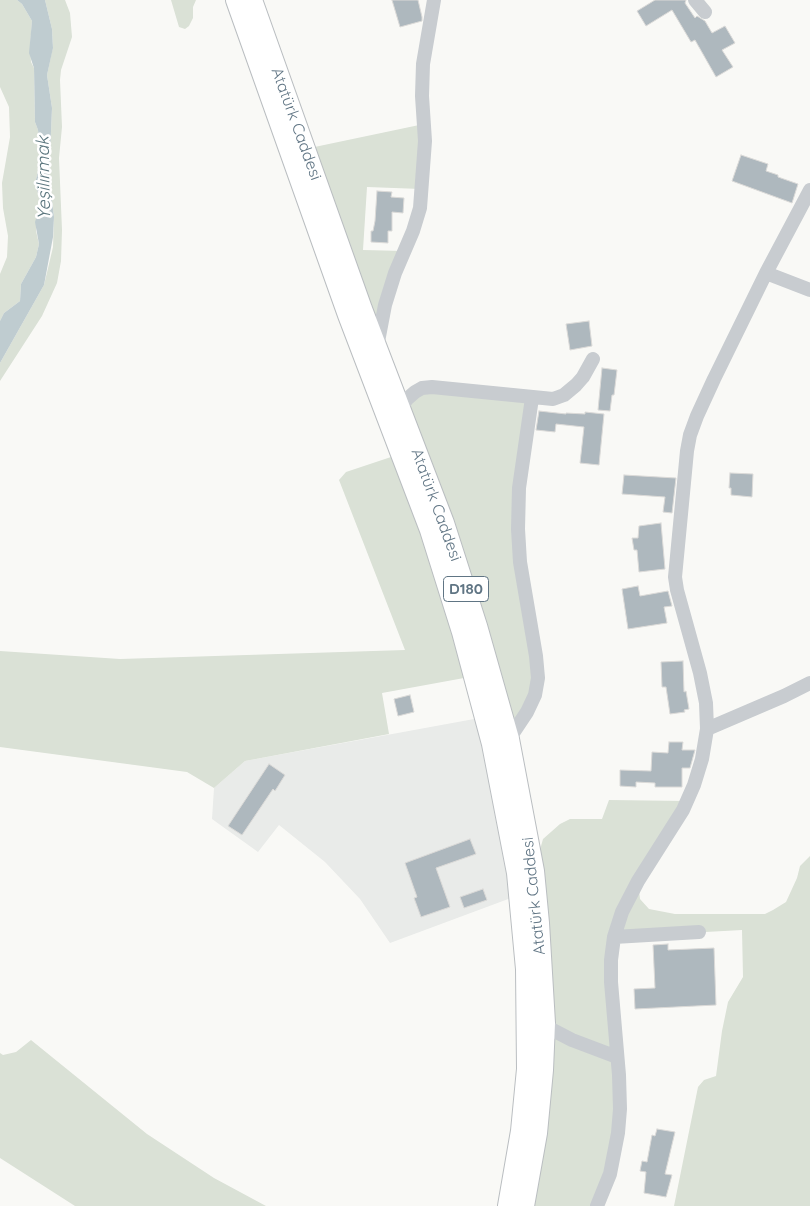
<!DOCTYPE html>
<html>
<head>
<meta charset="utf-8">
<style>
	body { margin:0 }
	canvas { display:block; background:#f9f9f6 }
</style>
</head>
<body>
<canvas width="810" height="1206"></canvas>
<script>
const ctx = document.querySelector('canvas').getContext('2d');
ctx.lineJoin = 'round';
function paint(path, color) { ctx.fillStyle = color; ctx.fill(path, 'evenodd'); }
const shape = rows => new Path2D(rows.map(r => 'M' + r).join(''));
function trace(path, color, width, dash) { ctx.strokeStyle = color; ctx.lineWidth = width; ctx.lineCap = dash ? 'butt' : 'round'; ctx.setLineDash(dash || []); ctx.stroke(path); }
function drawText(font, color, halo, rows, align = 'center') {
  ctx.font = font + ' Quicksand,sans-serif'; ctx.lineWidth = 5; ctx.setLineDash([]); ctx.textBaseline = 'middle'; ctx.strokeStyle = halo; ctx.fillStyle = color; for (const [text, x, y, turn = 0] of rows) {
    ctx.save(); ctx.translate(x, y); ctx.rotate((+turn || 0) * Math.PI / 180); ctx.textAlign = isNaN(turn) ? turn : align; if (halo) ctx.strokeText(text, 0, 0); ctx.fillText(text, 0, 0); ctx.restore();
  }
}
paint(shape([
	[485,717,519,895,390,943,360,899,325,862,279,825,258,852,212,819,214,788,245,761]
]), '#e9ebe9');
paint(shape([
	[0,0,17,0,22,4,32,21,30,47,31,62,34,68,35,122,38,130,40,147,40,165,35,183,41,203,37,215,36,231,39,244,36,257,21,284,20,301,4,313,0,321,0,274,7,257,8,236,3,208,2,183,10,137,9,107,0,87],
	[45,0,65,0,70,13,72,37,61,70,60,80,62,127,59,158,62,230,61,261,57,283,42,316,0,381,0,363,44,285,53,247,54,217,49,178,52,108,47,75,53,47,52,29],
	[171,0,196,0,193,7,193,18,189,26,185,29,179,27],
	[424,124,421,189,367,187,363,250,404,251,377,348,305,149],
	[415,392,532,398,519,488,538,678,509,739,407,399],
	[400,454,475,676,382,693,389,734,245,761,214,788,187,772,0,747,0,651,120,659,405,650,339,480,346,472],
	[609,800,687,801,638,881,640,899,649,909,675,914,765,914,773,910,786,902,797,878,800,866,810,856,810,1206,674,1206,698,1087,704,1080,716,1076,722,1031,728,1002,743,977,742,930,614,937,620,1109,597,1206,524,1206,534,871,543,839,560,824,570,819,602,819],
	[31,1040,147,1134,214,1178,266,1206,75,1206,0,1158,0,1053,3,1055,16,1052]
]), '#dae1d6');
paint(shape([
	[17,0,45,0,52,29,53,48,47,75,52,108,49,178,54,217,53,237,44,285,0,363,0,321,4,313,20,301,21,284,36,257,39,244,35,222,41,203,35,183,40,165,40,147,38,130,35,122,34,68,29,53,32,21,22,4]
]), '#bfccd0');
const building = shape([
	[392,0,418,0,422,17,422,21,400,27,392,0],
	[655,0,686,0,685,3,695,18,697,16,705,21,712,33,725,26,735,43,722,50,733,67,716,77,695,40,691,42,672,10,646,26,637,11,655,0],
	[741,155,768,164,766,171,778,175,778,177,798,184,792,203,732,181,741,155],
	[377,191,392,192,391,197,404,198,403,213,392,212,392,231,388,231,388,243,371,242,371,231,373,231,375,221,377,191],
	[589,321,592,346,570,350,566,324,589,321],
	[602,368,617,370,614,395,612,395,610,411,598,410,602,368],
	[539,411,566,414,566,413,585,414,585,412,604,414,599,465,580,463,584,427,556,424,555,432,536,430,539,411],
	[730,473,753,474,752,497,731,495,731,488,729,488,730,473],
	[624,475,676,478,672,513,663,512,665,497,622,494,624,475],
	[661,523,665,569,639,572,637,550,634,550,632,538,638,538,639,526,661,523],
	[638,586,640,596,668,591,672,606,664,607,667,623,628,629,622,589,638,586],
	[683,661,684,692,686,691,689,709,684,710,685,712,670,714,666,687,662,687,661,662,683,661],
	[410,695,414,712,398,716,394,699,410,695],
	[669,742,683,742,682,750,695,750,690,768,682,768,682,787,655,787,655,783,636,782,636,787,620,786,620,770,651,771,652,752,668,753,669,742],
	[269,764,285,775,275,791,273,789,242,835,228,826,269,764],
	[470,839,476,854,436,868,450,907,421,917,414,898,417,897,405,863,470,839],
	[483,889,487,900,464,908,460,897,483,889],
	[668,944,668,950,714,948,716,1005,635,1009,634,989,655,988,653,945,668,944],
	[657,1129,675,1132,665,1174,672,1175,666,1197,644,1193,646,1172,640,1171,642,1161,647,1162,652,1135,655,1136,657,1129]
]);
paint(building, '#aeb8be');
trace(building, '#dbdad8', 1);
const highway = shape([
	[236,0,348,315,430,530,462,632,492,744,517,873,526,969,527,1069,521,1131,508,1206],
	[252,0,362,309,444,523,477,626,509,739,534,871,539,923,545,1023,543,1070,537,1133,524,1206]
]);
trace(highway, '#babec1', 22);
trace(shape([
	[695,0,705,12],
	[766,273,810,290],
	[377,347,385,305,395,273,413,231,420,208,425,141,422,96,423,64,434,0],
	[400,409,407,399,415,392,422,388,432,387,553,399,564,395,576,385,583,377,593,359],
	[707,729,784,696,810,683],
	[509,739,527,712,535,695,538,678,536,656,520,562,518,529,519,488,532,398],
	[614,937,699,932],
	[545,1026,572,1040,617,1057],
	[597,1206,610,1174,618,1133,620,1109,619,1075,611,982,611,960,614,937,622,912,638,881,683,810,694,785,702,759,707,729,706,703,700,673,677,590,675,577,687,451,690,435,697,416,714,379,766,273,810,190]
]), '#c8ccd0', 14);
trace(highway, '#fff', 20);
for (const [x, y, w] of [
	[466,589,45]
]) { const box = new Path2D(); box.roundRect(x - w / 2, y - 12.5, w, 25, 4); ctx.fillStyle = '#fff'; ctx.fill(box); trace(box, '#607584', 1); }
drawText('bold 15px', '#607584', null, [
	["D180",466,589]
]);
drawText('16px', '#607584', '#fff', [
	["Atatürk Caddesi",296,124,70],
	["Atatürk Caddesi",436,505,70],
	["Atatürk Caddesi",534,896,-96]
]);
drawText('italic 18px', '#5b767e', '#fff', [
	["Yeşilırmak",44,178,-91]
]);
</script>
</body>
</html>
